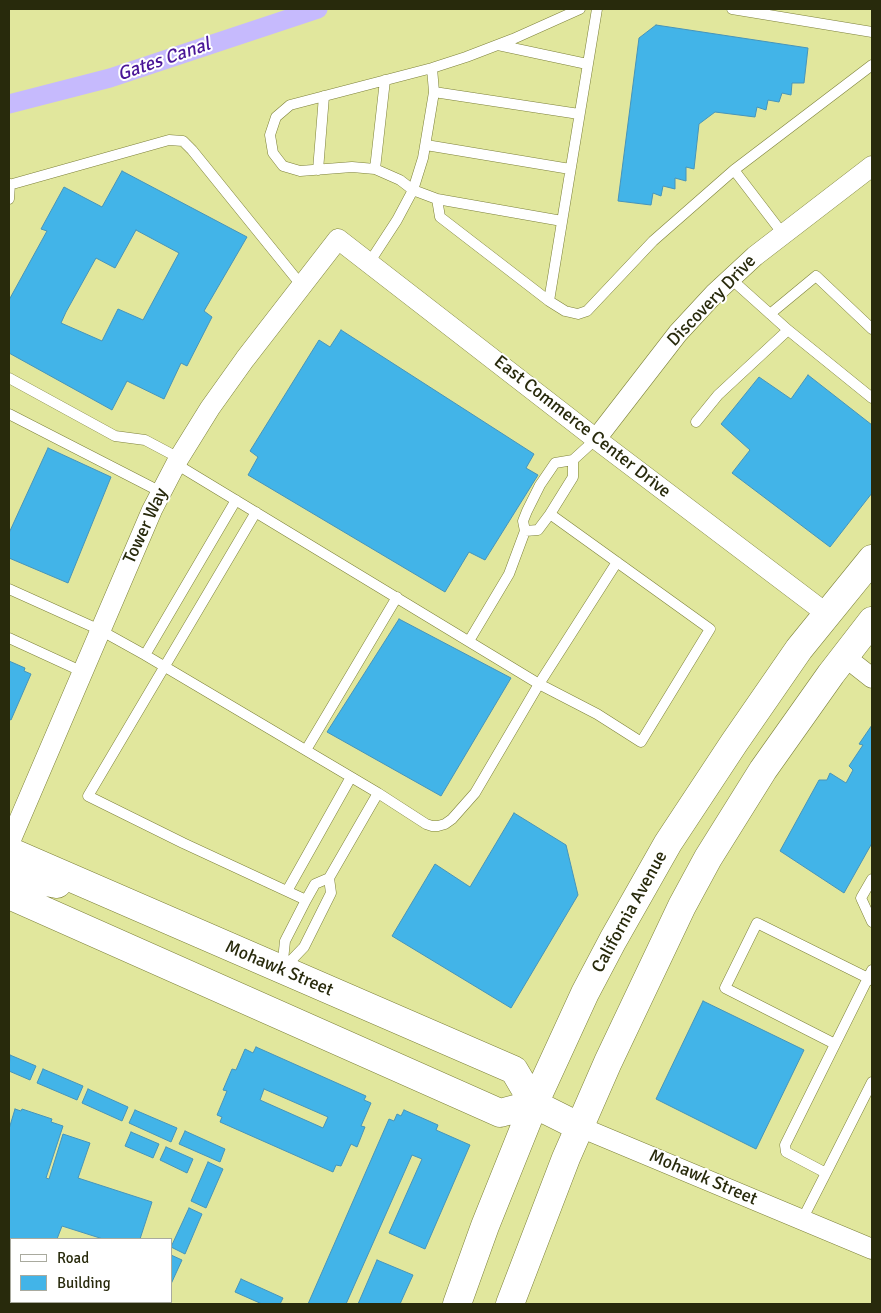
<!DOCTYPE html>
<html>
<head>
<meta charset="utf-8">
<style>
	body { margin:0 }
	#map { position:relative; width:881px; height:1313px; overflow:hidden; background:#e1e79d; font-family:Signika,sans-serif }
	canvas { display:block }
	.frame { position:absolute; inset:0; border:10px solid #282a0c; pointer-events:none }
	.legend { position:absolute; left:10px; top:1238px; width:162px; height:65px; box-sizing:border-box; background:#fff; border:1px solid #a9aa9e; margin:0; padding:6px 9px; list-style:none; font-size:15px; color:#282a0c }
	.legend li { display:flex; align-items:center; gap:10px; height:25px }
	.legend b { width:25px; border:1px solid #a9aa9e }
</style>
</head>
<body>
<div id="map">
<canvas width="881" height="1313"></canvas>
<div class="frame"></div>
<ul class="legend">
<li><b style="height:6px;background:#fff"></b>Road</li>
<li><b style="height:14px;background:#42b4e8"></b>Building</li>
</ul>
</div>
<script>
const ctx = document.querySelector('canvas').getContext('2d');
ctx.lineJoin = 'round';
const shape = rows => new Path2D(rows.map(r => 'M' + r).join(''));
function trace(path, color, width, dash) { ctx.strokeStyle = color; ctx.lineWidth = width; ctx.lineCap = dash ? 'butt' : 'round'; ctx.setLineDash(dash || []); ctx.stroke(path); }
function paint(path, color) { ctx.fillStyle = color; ctx.fill(path, 'evenodd'); }
function drawText(font, color, halo, rows, align = 'center') {
  ctx.font = font + ' Signika,sans-serif'; ctx.lineWidth = 4; ctx.setLineDash([]); ctx.textBaseline = 'middle'; ctx.strokeStyle = halo; ctx.fillStyle = color; for (const [text, x, y, turn = 0] of rows) {
    ctx.save(); ctx.translate(x, y); ctx.rotate((+turn || 0) * Math.PI / 180); ctx.textAlign = isNaN(turn) ? turn : align; if (halo) ctx.strokeText(text, 0, 0); ctx.fillText(text, 0, 0); ctx.restore();
  }
}
trace(shape([
	[9,104,110,78,318,9]
]), '#c6bafd', 19);
const building = shape([
	[656,25,808,48,804,83,792,83,791,95,782,93,779,102,768,100,766,110,757,107,755,117,715,112,699,124,694,169,686,167,686,181,675,178,675,189,663,186,661,196,653,193,651,205,618,201,639,38,656,25],
	[122,171,247,237,204,311,212,317,187,366,181,363,164,399,127,381,112,410,9,353,9,300,47,231,41,229,64,187,102,207,122,171],
	[136,230,179,253,143,320,118,309,102,341,61,323,66,312,96,258,115,268,136,230],
	[341,330,534,454,526,468,538,475,485,560,469,552,445,592,248,475,258,457,250,451,319,340,330,347,341,330],
	[808,375,872,425,872,493,830,547,732,473,750,450,721,424,759,377,791,399,808,375],
	[48,448,111,477,68,583,9,558,9,533,48,448],
	[399,619,511,678,441,796,327,732,399,619],
	[9,661,25,668,24,671,31,674,11,720,9,719,9,661],
	[872,725,872,843,844,893,780,851,819,780,827,780,830,773,846,783,853,770,849,766,863,745,859,744,872,725],
	[514,813,566,845,578,895,511,1008,392,936,435,864,470,887,514,813],
	[703,1001,804,1050,756,1149,656,1099,703,1001],
	[256,1047,366,1096,364,1100,371,1103,361,1126,365,1127,357,1147,351,1144,341,1166,336,1165,333,1172,220,1122,222,1117,217,1115,227,1091,223,1090,232,1069,236,1070,245,1049,253,1053,256,1047],
	[264,1089,328,1117,323,1128,260,1100,264,1089],
	[10,1055,36,1066,30,1080,9,1071,10,1055],
	[43,1069,83,1086,77,1100,37,1083,43,1069],
	[88,1089,128,1107,122,1121,82,1103,88,1089],
	[15,1109,21,1111,22,1109,52,1119,51,1122,63,1126,46,1178,49,1179,63,1134,90,1143,78,1178,152,1202,140,1239,103,1239,62,1226,57,1239,11,1239,11,1267,9,1267,9,1129,15,1109],
	[135,1110,177,1128,171,1142,129,1123,135,1110],
	[404,1110,438,1125,436,1130,470,1145,425,1249,389,1233,422,1159,412,1155,346,1304,308,1304,389,1119,394,1121,397,1114,401,1116,404,1110],
	[185,1131,225,1149,220,1162,179,1144,185,1131],
	[131,1132,159,1144,153,1158,125,1146,131,1132],
	[166,1147,193,1159,187,1173,160,1160,166,1147],
	[208,1162,223,1169,206,1208,191,1201,208,1162],
	[189,1208,202,1214,185,1254,171,1247,189,1208],
	[171,1255,182,1260,171,1284,171,1255],
	[377,1260,413,1275,400,1304,358,1304,377,1260],
	[241,1279,283,1298,280,1304,262,1304,235,1292,241,1279]
]);
paint(building, '#42b4e8');
trace(building, '#4694ba', 1);
const service = shape([
	[597,9,549,301,565,311,578,314,587,311,653,241,734,170,783,234],
	[732,9,872,32],
	[498,45,587,64],
	[434,92,579,114],
	[426,145,570,169],
	[375,169,385,80],
	[318,170,324,96],
	[734,170,872,65],
	[9,185,169,140,183,141,192,150,302,286],
	[9,199,10,184],
	[437,199,562,221],
	[369,263,397,220,413,190,423,158,434,92,432,68],
	[549,301,440,217,437,199,413,190,400,180,375,169,352,167,300,171,283,166,273,153,270,135,276,117,290,105,432,68,466,57,513,39,580,9],
	[770,314,816,276,872,329],
	[788,330,872,398],
	[9,378,115,436,145,440,179,458],
	[9,414,161,492],
	[696,422,718,395,788,330,730,278],
	[256,512,88,796,183,843,306,900],
	[550,514,710,629,641,742,597,714,539,684,617,562],
	[525,531,538,530,550,514,573,477,573,460],
	[9,589,100,630,145,655,378,793,426,824,432,826,438,826,445,824,452,819,475,793,539,684,176,464],
	[9,638,83,672],
	[469,641,509,574,525,531,523,521,527,511,540,485,555,463,573,460,596,439],
	[145,655,236,500],
	[306,750,397,597],
	[329,878,331,893,304,947,282,970,285,941,306,900,315,884,329,878],
	[329,878,378,793],
	[872,879,861,898,872,922],
	[287,891,351,777],
	[835,1044,725,988,757,923,872,980],
	[826,1173,872,1082],
	[802,1220,826,1173,786,1152,785,1145,872,970]
]);
const minor = shape([
	[596,439,678,333,715,293,755,256,872,166],
	[844,656,872,678],
	[9,844,152,510,179,458,210,408,245,359,338,239,596,439,827,614],
	[580,1127,872,1249]
]);
const primary = shape([
	[9,851,514,1070,534,1104,580,1127],
	[9,877,15,877,26,878,57,884],
	[9,895,500,1113,534,1104],
	[457,1304,485,1226,534,1104,585,993,613,940,668,843,734,743,799,649,872,559],
	[510,1304,566,1158,608,1062,682,906,708,858,763,770,831,674,872,621]
]);
trace(service, '#7d813a', 11);
trace(minor, '#7d813a', 21);
trace(primary, '#7d813a', 29);
trace(service, '#fff', 10);
trace(minor, '#fff', 20);
trace(primary, '#fff', 28);
drawText('18px', '#282a0c', '#fff', [
	["Discovery Drive",712,301,-46],
	["East Commerce Center Drive",582,427,38],
	["Tower Way",146,526,-65],
	["California Avenue",630,912,-61],
	["Mohawk Street",279,969,23],
	["Mohawk Street",703,1178,23]
]);
drawText('italic 19px', '#491597', '#fff', [
	["Gates Canal",164,60,-19]
]);
</script>
</body>
</html>
